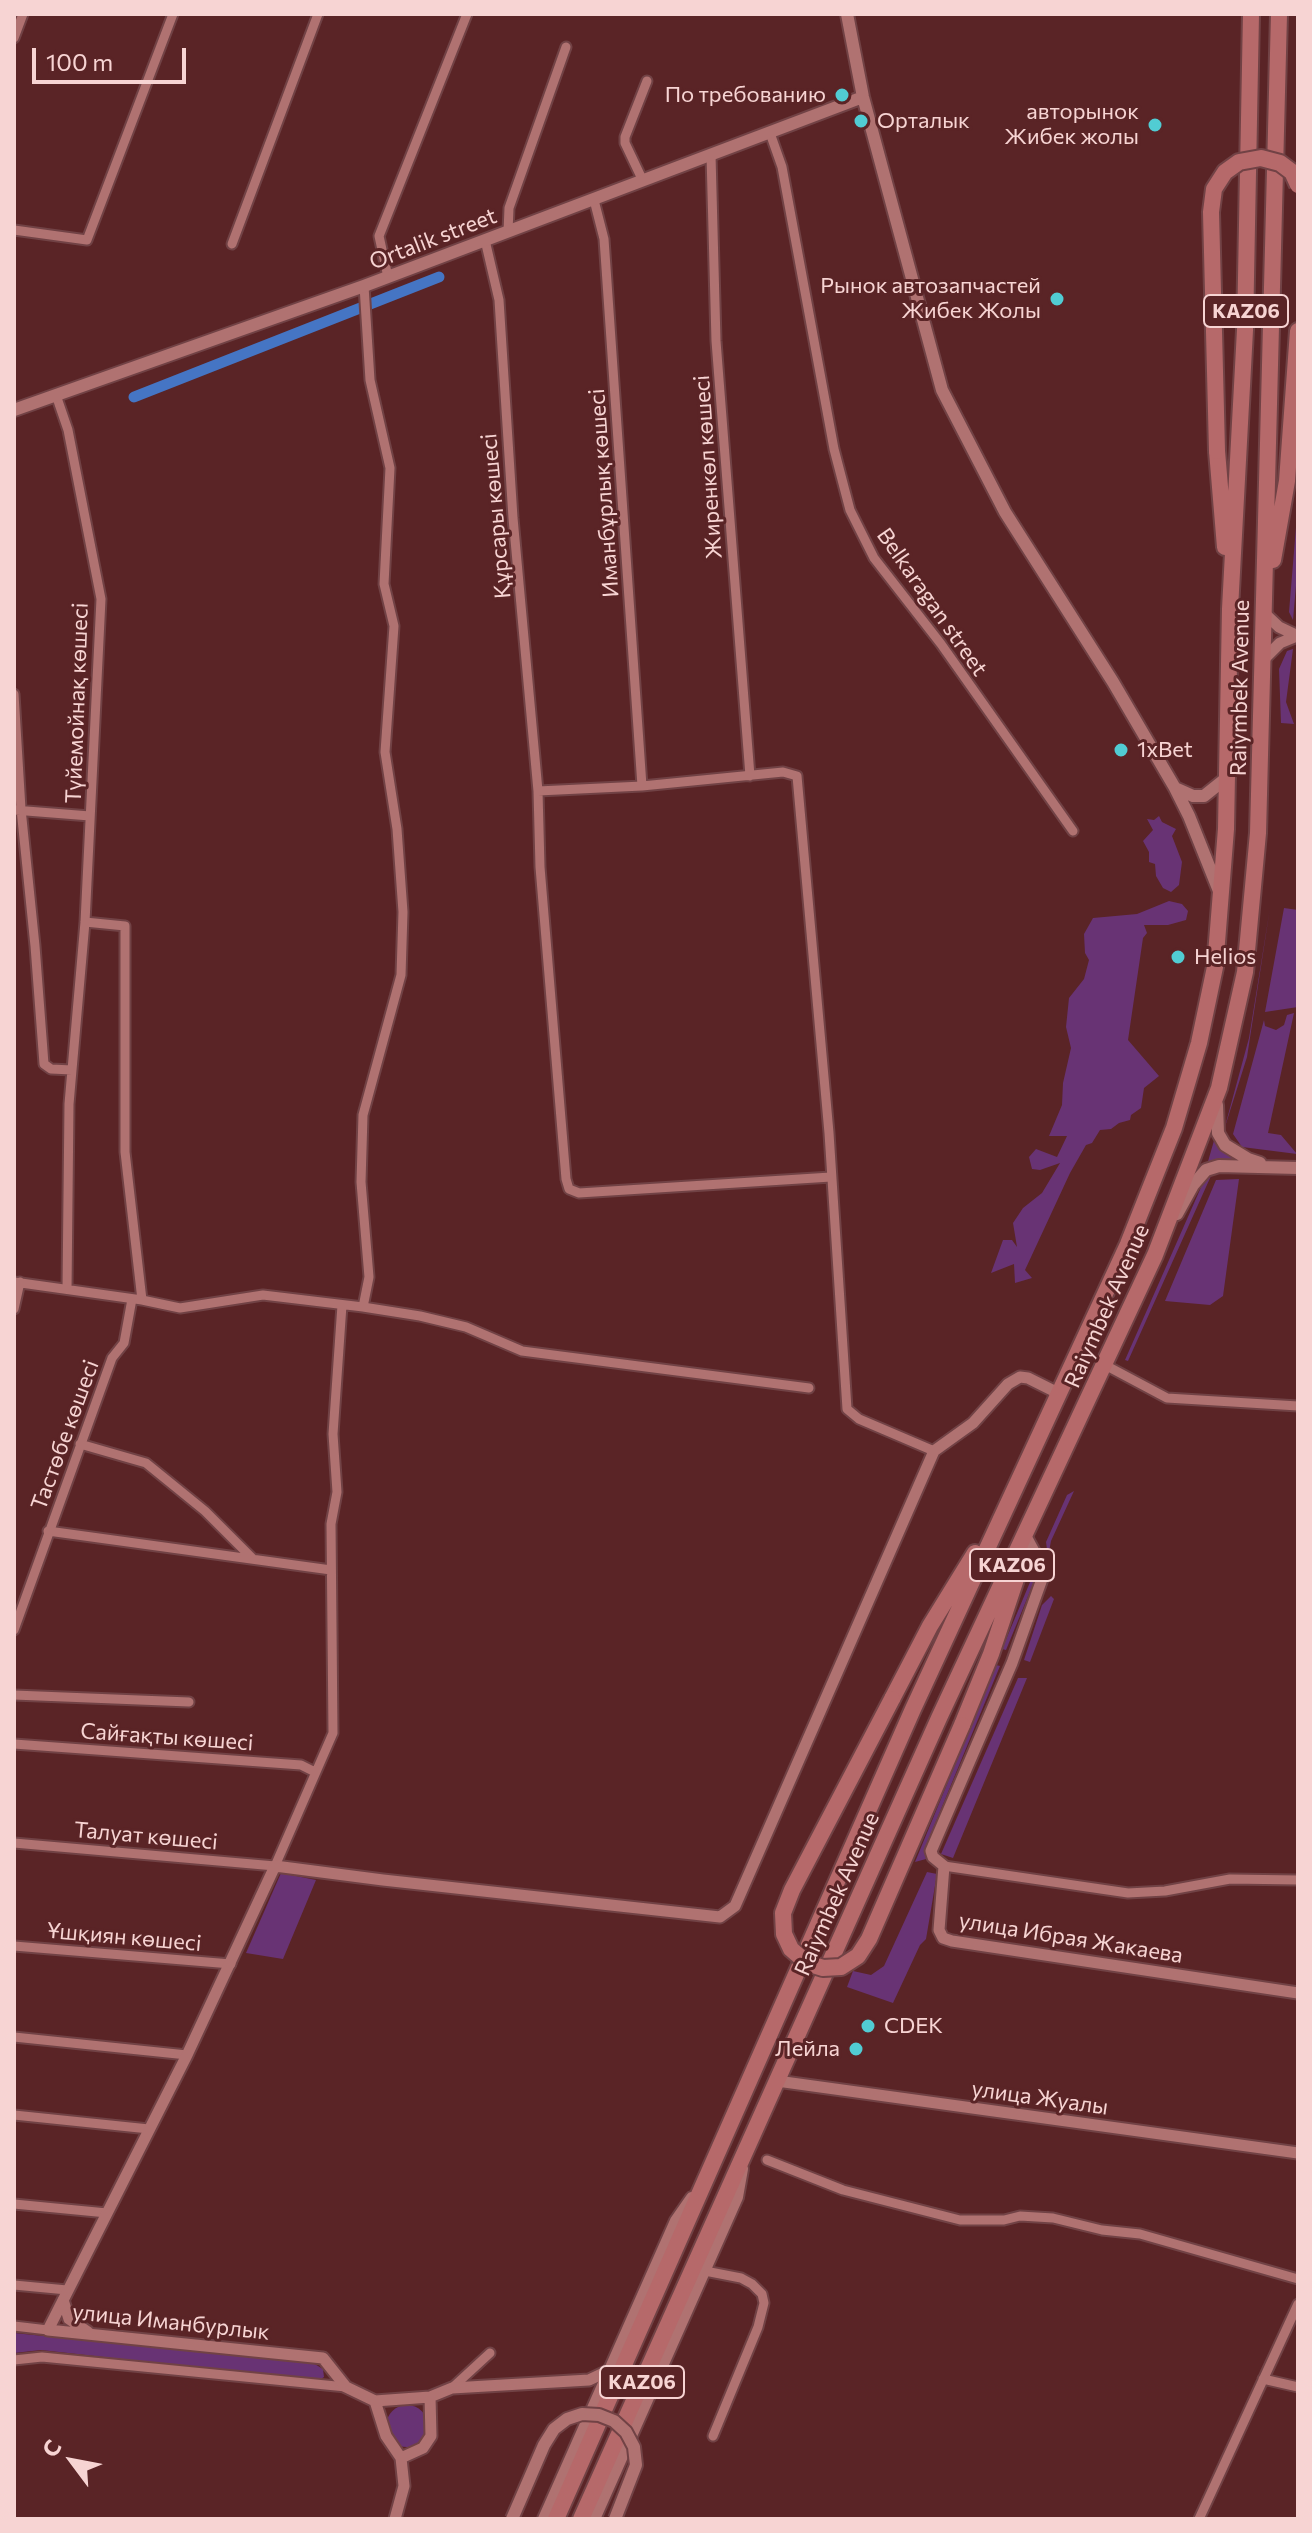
<!DOCTYPE html>
<html>
<head>
<meta charset="utf-8">
<style>
	body { margin:0 }
	#map { position:relative; width:1312px; height:2533px; overflow:hidden; background:#5a2426; font-family:Commissioner,sans-serif }
	canvas { display:block }
	.frame { position:absolute; inset:0; border:16px solid #f7d4d3; pointer-events:none }
	.north { position:absolute; left:32px; top:2421px; width:80px; height:80px; -webkit-text-stroke:6px #5a2426; paint-order:stroke; rotate:302deg; font-size:22px; font-weight:700; line-height:32px; text-align:center; color:#f7d4d3 }
	.north::after { content:''; display:block; margin:auto; width:28px; height:36px; background:#f7d4d3; clip-path:polygon(50% 0,100% 100%,50% 72%,0 100%) }
	.scale { position:absolute; left:32px; top:48px; width:154px; height:36px; box-sizing:border-box; border:4px solid #f7d4d3; border-top:0; padding-left:10px; font-size:24px; line-height:28px; white-space:nowrap; color:#f7d4d3; -webkit-text-stroke:6px #5a2426; paint-order:stroke }
</style>
</head>
<body>
<div id="map">
<canvas width="1312" height="2533"></canvas>
<div class="frame"></div>
<div class="north">С</div>
<div class="scale">100 m</div>
</div>
<script>
const ctx = document.querySelector('canvas').getContext('2d');
ctx.lineJoin = 'round';
function paint(path, color) { ctx.fillStyle = color; ctx.fill(path, 'evenodd'); }
const shape = rows => new Path2D(rows.map(r => 'M' + r).join(''));
function trace(path, color, width, dash) { ctx.strokeStyle = color; ctx.lineWidth = width; ctx.lineCap = dash ? 'butt' : 'round'; ctx.setLineDash(dash || []); ctx.stroke(path); }
function drawText(font, color, halo, rows, align = 'center') {
  ctx.font = font + ' Commissioner,sans-serif'; ctx.lineWidth = 6; ctx.setLineDash([]); ctx.textBaseline = 'middle'; ctx.strokeStyle = halo; ctx.fillStyle = color; for (const [text, x, y, turn = 0] of rows) {
    ctx.save(); ctx.translate(x, y); ctx.rotate((+turn || 0) * Math.PI / 180); ctx.textAlign = isNaN(turn) ? turn : align; if (halo) ctx.strokeText(text, 0, 0); ctx.fillText(text, 0, 0); ctx.restore();
  }
}
paint(shape([
	[1298,503,1298,563,1293,620,1289,612],
	[1293,649,1286,702,1294,724,1281,723,1279,669,1287,651],
	[1159,816,1162,822,1176,829,1172,836,1182,862,1179,885,1171,892,1163,888,1156,876,1155,864,1149,862,1149,852,1143,841,1153,830,1147,819,1154,820],
	[1169,901,1182,904,1188,911,1186,920,1168,925,1144,925,1147,933,1143,938,1128,1040,1159,1076,1144,1088,1141,1108,1131,1115,1130,1120,1119,1123,1111,1129,1100,1130,1092,1143,1086,1145,1070,1173,1025,1270,1032,1278,1015,1283,1014,1264,991,1273,1003,1240,1012,1240,1017,1247,1013,1223,1023,1208,1042,1193,1060,1163,1040,1170,1032,1169,1029,1157,1036,1149,1057,1157,1067,1136,1049,1136,1062,1105,1063,1083,1071,1048,1066,1027,1069,998,1084,979,1089,960,1085,953,1084,934,1093,918,1137,914],
	[1270,908,1247,1057,1224,1130,1249,1038],
	[1284,908,1298,910,1298,1007,1265,1012],
	[1294,1013,1268,1133,1281,1135,1297,1154,1242,1147,1233,1134,1264,1020,1265,1026,1276,1030,1284,1025,1287,1015],
	[1215,1137,1253,1164,1207,1165],
	[1211,1176,1206,1187,1128,1361,1125,1360,1202,1185],
	[1239,1179,1223,1296,1210,1305,1165,1301,1216,1180],
	[1074,1491,1051,1541,1048,1557,1046,1542,1067,1495],
	[1033,1575,1033,1584,1006,1650,1002,1649],
	[1051,1596,1054,1599,1030,1662,1024,1660,1042,1605],
	[996,1665,1000,1666,925,1848,926,1859,915,1862],
	[1018,1678,1027,1678,953,1858,941,1854],
	[927,1872,937,1874,926,1939,920,1945,893,2003,847,1987,853,1971,871,1975,884,1966],
	[281,1873,316,1880,283,1959,246,1953],
	[14,2333,313,2363,323,2369,324,2377,318,2381,41,2350,14,2353],
	'386 2426a21 21 0 1 1 42 0a21 21 0 1 1-42 0Z'
]), '#683374');
trace(shape([
	[134,397,439,277]
]), '#4575c4', 11);
const minor = shape([
	[14,38,23,14],
	[770,133,782,167,834,449,850,510,874,558,941,644,1073,831],
	[711,155,716,341,750,776],
	[643,181,625,143,625,137,647,81],
	[594,200,604,239,642,786],
	[14,230,87,240,173,14],
	[508,232,509,208,566,47],
	[485,240,499,300,513,518,538,791,540,867,566,1179,569,1189,579,1193,831,1177],
	[232,244,318,14],
	[388,277,379,236,467,14],
	[56,395,68,430,101,599,85,922,69,1104,67,1289],
	[14,694,21,809,35,946,44,1064,51,1069,72,1070],
	[538,791,642,786,783,772,797,776,829,1133,847,1409,859,1419,934,1451],
	[14,810,90,816],
	[85,922,125,926,125,1152,142,1300],
	[14,1282,142,1300,180,1308,263,1295,363,1307,420,1316,466,1327,522,1351,809,1388],
	[363,1307,369,1277,361,1182,363,1115,401,975,403,912,397,829,385,752,394,626,384,584,390,468,370,380,364,286],
	[14,1309,20,1282],
	[1105,1365,1167,1398,1298,1406],
	[80,1444,146,1463,205,1511,253,1559],
	[48,1531,331,1570],
	[14,1630,112,1358,124,1343,132,1299],
	[14,1695,189,1702],
	[14,1744,301,1765,315,1772],
	[14,1843,275,1866,333,1733,331,1524,337,1492,333,1434,342,1305],
	[944,1866,1128,1893,1165,1891,1230,1879,1298,1880],
	[14,1946,231,1964],
	[14,2037,187,2055],
	[14,2115,149,2129],
	[767,2160,843,2190,960,2220,1004,2220,1020,2216,1053,2218,1102,2230,1140,2234,1298,2279],
	[14,2204,107,2213],
	[705,2271,741,2278,752,2284,762,2294,764,2303,758,2327,713,2436],
	[14,2285,67,2290],
	[14,2326,48,2330],
	[14,2360,42,2357,346,2387],
	[1263,2379,1298,2387],
	[452,2388,490,2353],
	[1199,2519,1298,2304]
]);
const tertiary = shape([
	[1263,612,1279,627,1298,636],
	[1262,661,1280,643,1297,636],
	[1028,1540,1041,1564,1042,1579,1012,1663,931,1851,933,1857,944,1866,939,1930,943,1938,952,1941,1298,1993],
	[777,2081,1298,2153],
	[63,2300,69,2319,88,2332],
	[610,2370,589,2380,452,2388,430,2397,375,2401,346,2387,323,2358,48,2330,187,2055,275,1866,383,1880,720,1917,735,1906,934,1451,973,1423,1008,1384,1020,1377,1028,1378,1058,1393],
	[375,2401,386,2436,401,2458,404,2486,395,2519],
	[401,2458,423,2448,431,2436,430,2397]
]);
const secondary = shape([
	[847,14,863,97,942,390,1005,512,1113,682,1175,788,1189,816,1219,891],
	[14,410,364,286,863,97],
	[1175,788,1193,796,1204,796,1229,776],
	[1217,1105,1218,1133,1225,1145,1248,1159,1260,1163],
	[1177,1214,1193,1185,1206,1170,1219,1166,1298,1168],
	[544,2519,676,2221,692,2198],
	[594,2519,737,2197,742,2169]
]);
const trunk = shape([
	[1217,451,1225,547],
	[1273,560,1287,481,1298,331],
	[892,1699,930,1626,975,1553],
	[962,1725,991,1654,1018,1573],
	[556,2519,913,1709,1128,1244,1174,1128,1199,1043,1215,967,1226,829,1230,609,1245,330,1251,14],
	[581,2519,939,1718,1155,1255,1219,1088,1245,972,1258,833,1279,14]
]);
trace(minor, '#714245', 13);
trace(tertiary, '#714245', 15);
trace(secondary, '#714245', 16);
trace(trunk, '#714245', 20);
trace(minor, '#b07271', 9);
trace(tertiary, '#b07271', 11);
trace(secondary, '#b07271', 12);
trace(trunk, '#b6696a', 16);
const secondaryBridge = shape([
	[512,2519,544,2445,554,2429,567,2419,582,2414,599,2415,614,2421,626,2432,634,2447,636,2465,615,2519]
]);
const trunkBridge = shape([
	[1217,451,1211,212,1214,189,1225,172,1239,162,1261,158,1280,163,1292,172,1298,185],
	[892,1699,792,1890,783,1913,784,1934,791,1949,807,1963,823,1968,841,1967,858,1956,869,1939,962,1725]
]);
trace(secondaryBridge, '#714245', 16, []);
trace(trunkBridge, '#714245', 20, []);
trace(secondaryBridge, '#b07271', 12);
trace(trunkBridge, '#b6696a', 16);
for (const [x, y, r, color] of [
	[842,95,8,"#51ccd3"],
	[861,121,8,"#51ccd3"],
	[1155,125,8,"#51ccd3"],
	[1057,299,8,"#51ccd3"],
	[1121,750,8,"#51ccd3"],
	[1178,957,8,"#51ccd3"],
	[868,2026,8,"#51ccd3"],
	[856,2049,8,"#51ccd3"]
]) { const dot = new Path2D(); dot.arc(x, y, r, 0, 2 * Math.PI); ctx.fillStyle = color; ctx.fill(dot); trace(dot, '#5a2426', 3); }
for (const [x, y, w] of [
	[1246,311,84],
	[1012,1565,84],
	[642,2382,84]
]) { const box = new Path2D(); box.roundRect(x - w / 2, y - 16, w, 32, 6); ctx.fillStyle = '#5a2426'; ctx.fill(box); trace(box, '#f7d4d3', 2); }
drawText('bold 20px', '#f7d4d3', null, [
	["KАZ06",1246,311],
	["KАZ06",1012,1565],
	["KАZ06",642,2382]
]);
drawText('22px', '#f7d4d3', '#5a2426', [
	["По требованию",826,95],
	["авторынок",1139,112],
	["Жибек жолы",1139,137],
	["Орталык",877,121,"left"],
	["Рынок автозапчастей",1041,286],
	["Жибек Жолы",1041,311],
	["1xBet",1137,750,"left"],
	["Helios",1194,957,"left"],
	["CDEK",884,2026,"left"],
	["Лейла",840,2049]
], 'right');
drawText('22px', '#f7d4d3', '#5a2426', [
	["Ortalik street",433,239,-21],
	["Жиренкөл көшесі",708,467,-94],
	["Иманбұрлық көшесі",604,493,-94],
	["Құрсары көшесі",496,516,-95],
	["Belkaragan street",932,602,55],
	["Raiymbek Avenue",1240,688,-89],
	["Түйемойнақ көшесі",77,703,-88],
	["Raiymbek Avenue",1107,1306,-66],
	["Тастөбе көшесі",65,1435,-70],
	["Сайғақты көшесі",167,1737,4],
	["Талуат көшесі",146,1836,5],
	["Raiymbek Avenue",837,1894,-66],
	["Ұшқиян көшесі",124,1937,5],
	["улица Ибрая Жакаева",1071,1938,9],
	["улица Жуалы",1040,2098,8],
	["улица Иманбурлык",171,2322,6]
]);
</script>
</body>
</html>
